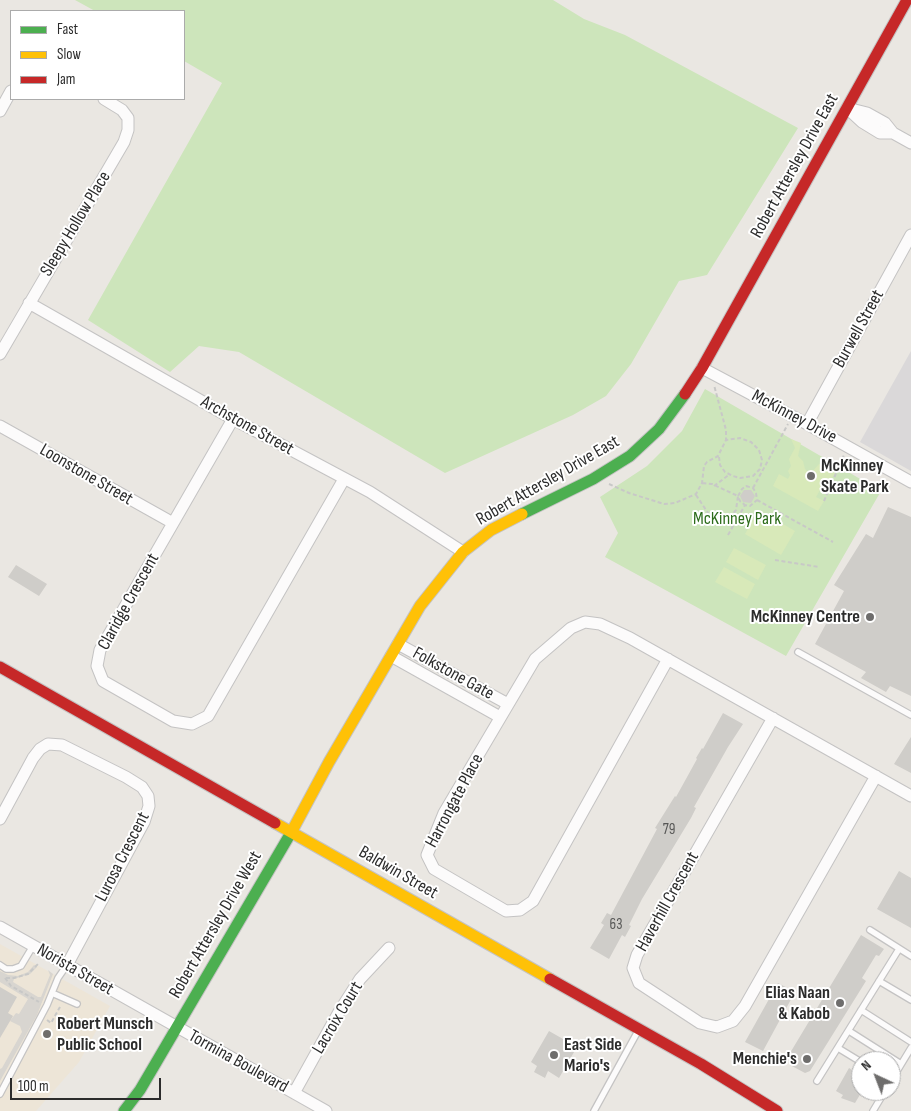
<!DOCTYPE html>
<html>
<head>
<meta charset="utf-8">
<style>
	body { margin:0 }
	#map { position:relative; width:911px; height:1111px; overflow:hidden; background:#eae7e2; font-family:"Sofia Sans Condensed",sans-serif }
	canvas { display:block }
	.legend { position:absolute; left:10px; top:10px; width:175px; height:90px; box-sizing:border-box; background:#fff; border:1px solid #ababab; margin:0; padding:6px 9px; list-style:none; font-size:15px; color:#2c2c2c }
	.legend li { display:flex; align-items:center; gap:10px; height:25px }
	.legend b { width:25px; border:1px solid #ababab }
	.north { position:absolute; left:851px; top:1051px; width:50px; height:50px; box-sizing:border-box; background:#fff; border:1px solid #ababab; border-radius:50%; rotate:317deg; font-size:14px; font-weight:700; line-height:20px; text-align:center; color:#2c2c2c }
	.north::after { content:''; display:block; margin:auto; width:18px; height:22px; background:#6e6d6c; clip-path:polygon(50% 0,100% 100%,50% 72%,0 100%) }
	.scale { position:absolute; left:10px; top:1078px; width:151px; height:22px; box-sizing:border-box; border:2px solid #2c2c2c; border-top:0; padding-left:6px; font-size:15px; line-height:18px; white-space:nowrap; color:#2c2c2c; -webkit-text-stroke:4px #fff; paint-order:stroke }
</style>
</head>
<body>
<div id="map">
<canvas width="911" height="1111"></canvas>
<ul class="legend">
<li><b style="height:6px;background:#4caf50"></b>Fast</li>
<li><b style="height:6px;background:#ffc107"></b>Slow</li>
<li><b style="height:6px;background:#c62828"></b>Jam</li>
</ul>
<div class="north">N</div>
<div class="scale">100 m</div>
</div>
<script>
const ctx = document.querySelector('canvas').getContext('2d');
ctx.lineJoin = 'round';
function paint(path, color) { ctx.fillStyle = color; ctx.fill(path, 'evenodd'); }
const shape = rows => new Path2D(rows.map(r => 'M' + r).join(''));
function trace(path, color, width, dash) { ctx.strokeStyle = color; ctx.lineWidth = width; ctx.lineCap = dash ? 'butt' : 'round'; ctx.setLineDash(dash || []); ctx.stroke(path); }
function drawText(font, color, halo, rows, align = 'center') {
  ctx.font = font + ' "Sofia Sans Condensed",sans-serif'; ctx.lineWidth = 4; ctx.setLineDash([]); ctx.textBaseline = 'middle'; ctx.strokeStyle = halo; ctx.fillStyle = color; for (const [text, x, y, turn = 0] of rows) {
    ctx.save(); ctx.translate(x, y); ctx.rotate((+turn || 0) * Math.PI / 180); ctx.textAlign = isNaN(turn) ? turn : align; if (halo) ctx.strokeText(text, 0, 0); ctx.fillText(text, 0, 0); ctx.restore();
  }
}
paint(shape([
	[911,351,911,471,860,442]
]), '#dad8d9');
paint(shape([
	[0,944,110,1006,79,1062,36,1111,0,1111]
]), '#ede5d7');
paint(shape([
	[75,0,553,0,584,19,625,35,798,128,707,275,679,281,631,364,606,396,573,415,445,473,239,352,199,346,170,372,88,320,222,83,184,61,184,11,95,11],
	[705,389,881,491,786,656,605,557,618,533,600,497,647,466,682,431]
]), '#cde5bb');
paint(shape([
	[791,439,801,443,798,456,803,461,805,469,810,474,819,464,836,471,831,480,827,478,816,497,824,501,818,511,773,486,779,474,788,479,790,475,788,471,791,466,789,459,795,448],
	[759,510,795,531,781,555,745,534],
	[734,548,766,565,758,580,726,562],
	[724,567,755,584,747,599,715,582]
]), '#d8e9b9');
paint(shape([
	[34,965,37,967,30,974,14,979,13,982,38,997,41,997,50,975,48,970,53,974,37,1015,0,1081,0,1091,0,1069,2,1068,22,1032,20,1026,10,1021,16,1013,19,1014,28,999,0,982,0,971,8,975,18,976,28,972]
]), '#d8d5d0');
paint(shape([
	[744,490,751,490,755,496,751,503,743,502,740,496],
	[888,507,911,517,911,696,890,686,886,692,861,678,866,672,815,644,844,591,834,585,866,534,873,538],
	[16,565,47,584,39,596,8,577],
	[723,713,743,724,728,747,694,807,696,808,691,818,642,899,629,925,631,926,625,937,622,935,609,959,590,948,604,925,601,923,607,913,611,915,657,829,655,828,675,796,676,797,697,759,696,758,702,748,703,749],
	[911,737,911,773,894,764],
	[899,871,911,878,911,928,877,909],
	[861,935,884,949,879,956,876,955,862,978,866,981,810,1071,805,1073,790,1065,793,1061,787,1058],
	[778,983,795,992,763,1051,745,1042],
	[0,987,17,997,8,1013,13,1016,0,1038],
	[549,1031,577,1047,559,1078,548,1071,545,1078,534,1072,537,1066,531,1062],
	[849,1068,861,1075,861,1093,855,1103,841,1098,843,1095,836,1091]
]), '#cfcdc9');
const lane = shape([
	[798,652,911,715],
	[870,930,911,956],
	[0,965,6,969,13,969,21,966,33,946],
	[879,981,911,1000],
	[52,993,77,1004],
	[861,1010,911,1042],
	[849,1031,901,1064],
	[838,1048,861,1062],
	[817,1081,899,949],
	[891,1081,911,1048],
	[0,1094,47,1005,58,978,67,965],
	[594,1111,638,1031],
	[873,1111,885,1091]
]);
const street = shape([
	[847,108,867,113,885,123,893,133,911,143],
	[848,109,862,122,880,133,893,133],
	[0,111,11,91],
	[29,303,233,419,370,492,463,552],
	[0,354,124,142,128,130,128,118,122,110,104,99],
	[702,368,807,424,911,482],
	[233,419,100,650,97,666,103,681,173,721,192,724,208,716,344,479],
	[807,424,911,235],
	[0,426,173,523],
	[398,644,508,704],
	[391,656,500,717],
	[668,659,533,901,520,910,506,911,434,869,427,855,444,813,535,659,571,628,585,622,600,624,630,638,911,796],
	[773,718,637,955,633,968,639,983,700,1023,717,1027,733,1021,745,1006,876,776],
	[0,819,33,758,40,749,48,744,62,745,126,777,142,787,148,796,149,806,144,822,67,965],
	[0,927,326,1111],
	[294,1093,339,1012,360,979,389,948]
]);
const fast = shape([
	[522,514,593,479,630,456,659,429,685,394],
	[124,1111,140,1090,292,831]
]);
const slow = shape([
	[275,823,550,979],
	[292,831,329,762,420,606,463,552,491,530,522,514]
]);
const jam = shape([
	[685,394,702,368,907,0],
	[0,667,275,823],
	[550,979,701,1064,777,1111]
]);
trace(lane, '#c4c3c3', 8);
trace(street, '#c4c3c3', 13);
trace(fast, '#c4c3c3', 13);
trace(slow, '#c4c3c3', 13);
trace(jam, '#c4c3c3', 13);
trace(shape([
	[719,457,720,465,725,472,733,476,740,478,753,476,760,469,762,460,759,450,751,442,740,438,726,440],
	[609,484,629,493,664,504,675,503,696,494,702,483,704,466,707,462,718,456,726,440,726,430,714,385],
	[714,486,730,474],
	[753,488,788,424],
	[696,495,710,516,721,520,731,516,736,510,738,496,712,484,702,483],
	[757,500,833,542],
	[824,501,844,455],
	[728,535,745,505,750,506,757,500,756,493,753,488,746,486,742,489,738,496,740,501,745,505],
	[775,560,819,567],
	[5,978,11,986,39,1002],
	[6,978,14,978,28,974,39,963],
	[47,1020,51,1023,60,1007]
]), '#c8c8c7', 2, [4, 2.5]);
trace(lane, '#fcfbfb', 5.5);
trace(street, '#fcfbfb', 11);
trace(fast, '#4caf50', 11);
trace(slow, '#ffc107', 11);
trace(jam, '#c62828', 11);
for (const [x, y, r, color] of [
	[811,476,5,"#6e6d6c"],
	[870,617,5,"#6e6d6c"],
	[840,1003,5,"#6e6d6c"],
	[47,1034,5,"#6e6d6c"],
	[554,1055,5,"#6e6d6c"],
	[807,1059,5,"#6e6d6c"]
]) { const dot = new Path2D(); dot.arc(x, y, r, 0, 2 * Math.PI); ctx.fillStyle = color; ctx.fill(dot); trace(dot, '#fff', 2); }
drawText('15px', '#565655', null, [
	["79",669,830],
	["63",616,925]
]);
drawText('18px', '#2c2c2c', '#fff', [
	["Robert Attersley Drive East",795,166,-61],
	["Sleepy Hollow Place",76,224,-59],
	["Burwell Street",859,329,-61],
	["McKinney Drive",794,417,28],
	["Archstone Street",247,426,29],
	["Loonstone Street",86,475,30],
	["Robert Attersley Drive East",548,481,-30],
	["Claridge Crescent",129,602,-61],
	["Folkstone Gate",453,674,29],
	["Harrongate Place",455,801,-62],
	["Lurosa Crescent",123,857,-63],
	["Baldwin Street",398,873,30],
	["Haverhill Crescent",668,902,-61],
	["Robert Attersley Drive West",216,925,-60],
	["Norista Street",75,970,30],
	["Lacroix Court",338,1018,-59],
	["Tormina Boulevard",238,1062,29]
]);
drawText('bold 18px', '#2c2c2c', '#fff', [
	["McKinney",821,466],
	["Skate Park",821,487],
	["McKinney Centre",860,617,"right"],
	["Elias Naan",830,993,"right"],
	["& Kabob",830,1014,"right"],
	["Robert Munsch",57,1024],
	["Public School",57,1045],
	["East Side",564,1045],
	["Mario's",564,1066],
	["Menchie's",797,1059,"right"]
], 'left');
drawText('18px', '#2c6b1a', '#fff', [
	["McKinney Park",737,519]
]);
</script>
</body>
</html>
